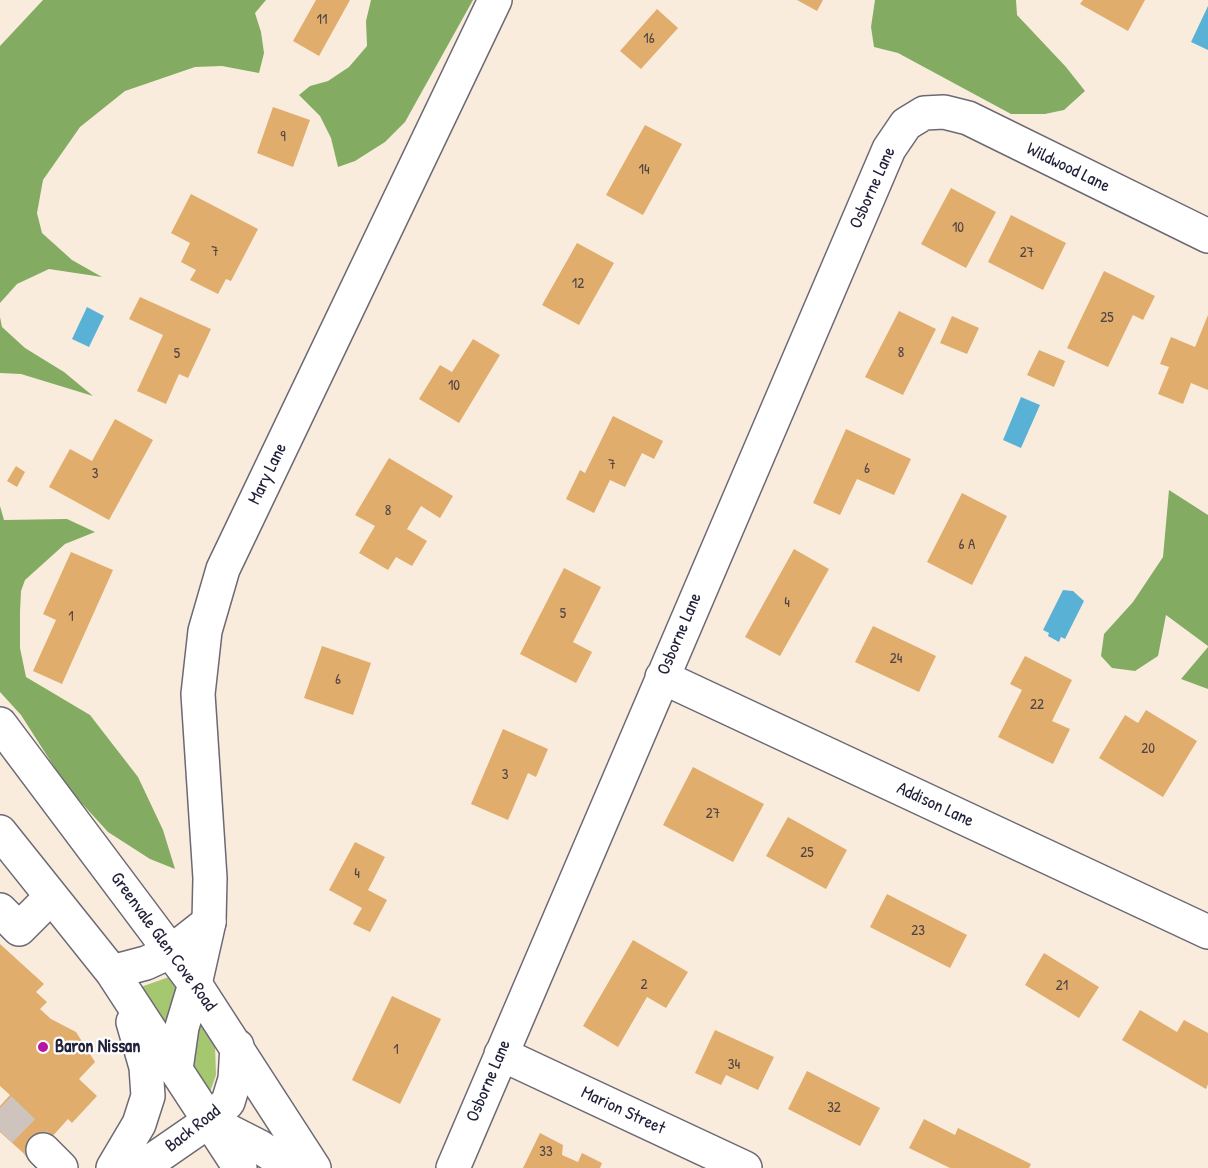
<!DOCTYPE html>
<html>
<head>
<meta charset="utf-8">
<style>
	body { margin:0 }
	canvas { display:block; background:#f9ecdd }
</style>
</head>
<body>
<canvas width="1208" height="1168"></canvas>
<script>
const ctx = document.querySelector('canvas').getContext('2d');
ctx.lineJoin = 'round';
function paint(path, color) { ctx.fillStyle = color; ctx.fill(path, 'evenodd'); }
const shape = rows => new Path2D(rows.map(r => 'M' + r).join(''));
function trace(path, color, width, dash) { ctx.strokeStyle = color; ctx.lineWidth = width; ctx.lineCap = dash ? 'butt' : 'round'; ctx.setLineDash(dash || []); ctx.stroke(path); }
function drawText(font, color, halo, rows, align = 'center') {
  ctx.font = font + ' "Patrick Hand",sans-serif'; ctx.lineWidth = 4.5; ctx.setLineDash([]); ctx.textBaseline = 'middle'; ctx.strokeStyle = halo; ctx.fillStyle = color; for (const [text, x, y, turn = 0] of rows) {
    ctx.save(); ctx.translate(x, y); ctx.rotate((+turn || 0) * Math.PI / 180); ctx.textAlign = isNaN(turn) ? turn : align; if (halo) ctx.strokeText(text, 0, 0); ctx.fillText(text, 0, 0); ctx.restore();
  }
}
paint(shape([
	[169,977,181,994,169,1036,138,988],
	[194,1015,215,1044,216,1075,209,1095,191,1068]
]), '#a4c770');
paint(shape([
	[43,0,266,0,255,13,261,32,264,53,259,73,222,66,195,67,125,91,80,127,43,180,37,213,42,233,72,260,102,277,49,269,17,284,0,303,0,46],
	[371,0,473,0,405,122,385,142,355,161,338,167,331,138,320,116,299,95,310,86,328,81,349,67,367,46,366,21],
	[875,0,1016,0,1017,15,1066,67,1085,91,1064,110,1045,114,1011,114,898,53,874,47,871,27],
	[0,317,2,327,25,348,64,372,93,396,21,374,0,373],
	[1169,490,1208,515,1208,646,1166,615,1158,656,1135,671,1112,668,1101,656,1104,634,1133,602,1163,557],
	[0,506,4,520,67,519,95,532,65,544,25,580,21,591,20,612,20,648,26,677,90,715,138,777,163,830,175,869,150,859,108,832,67,787,21,715,0,692],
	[1208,647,1208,689,1181,679]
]), '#83ac62');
paint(shape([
	[1208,6,1208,50,1191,42],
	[87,307,104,316,89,347,72,339],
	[1021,397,1040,405,1021,448,1003,440],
	[1063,590,1073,591,1084,601,1065,639,1061,637,1059,642,1048,636,1049,633,1043,630]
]), '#59b2d6');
paint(shape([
	[316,0,350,0,319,56,293,41],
	[797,0,823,0,817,11],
	[1083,0,1145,0,1128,31,1080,4],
	[657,9,678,28,641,69,620,51],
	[273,107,310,120,293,167,257,153],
	[645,125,682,144,643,215,606,195],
	[951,188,996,212,966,268,921,244],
	[191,194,258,229,231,281,226,279,218,294,190,280,196,270,181,262,190,243,171,233],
	[1011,215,1066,243,1043,290,988,262],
	[577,243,614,263,579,325,542,305],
	[1104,271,1155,296,1143,320,1133,315,1108,367,1067,348],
	[140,297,211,329,188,378,179,374,166,404,137,391,163,335,129,319],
	[899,311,936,329,903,395,865,377],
	[1208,315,1208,390,1191,383,1183,404,1158,394,1169,367,1160,364,1171,337,1195,347],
	[952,316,979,328,967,354,940,343],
	[473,339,500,355,459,423,419,399,440,365,452,372],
	[1039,350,1065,361,1054,387,1027,375],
	[613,416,663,441,654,459,642,453,625,487,610,480,594,513,566,499,580,470,585,473],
	[115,419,153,440,109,520,49,487,70,449,92,461],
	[846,429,911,459,894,495,857,479,840,515,813,503],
	[389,458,453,496,440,518,421,506,407,529,427,541,412,566,396,557,388,570,359,553,375,526,355,515],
	[16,466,25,472,17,487,7,481],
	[962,493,1007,516,972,585,927,562],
	[794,549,829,569,780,656,745,637],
	[71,552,113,570,62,684,33,671,56,620,43,614],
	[564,568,601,587,573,642,592,652,576,683,520,654],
	[873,626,936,656,919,692,855,662],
	[322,646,371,663,353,715,304,698],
	[1025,656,1072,680,1052,721,1070,729,1053,764,998,737,1022,690,1010,684],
	[1146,710,1197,741,1163,797,1099,758,1125,715,1138,723],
	[503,729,548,749,536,777,528,773,508,820,471,804],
	[693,767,764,804,733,862,663,825],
	[788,817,847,850,826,889,766,856],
	[355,842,385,857,368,890,387,900,370,932,353,924,362,908,329,890],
	[887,894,967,935,950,968,870,927],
	[633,940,688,972,666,1008,647,997,618,1047,583,1026],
	[0,944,44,984,36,992,47,1002,40,1009,51,1019,76,1032,95,1062,79,1079,97,1096,72,1123,68,1119,31,1160,0,1132,0,1106,10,1095,0,1086],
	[1044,953,1099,987,1079,1018,1025,985],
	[392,996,441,1019,400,1104,352,1080],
	[1140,1010,1177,1032,1184,1020,1208,1033,1208,1084,1206,1089,1122,1040],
	[715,1030,774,1057,758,1090,726,1075,721,1085,695,1073],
	[807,1071,880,1108,860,1146,788,1109],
	[924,1119,955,1135,958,1128,1031,1164,1029,1168,950,1168,909,1148],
	[540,1133,563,1145,562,1155,578,1162,582,1153,602,1163,600,1168,523,1168]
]), '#e0ad6c');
trace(shape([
	[0,1108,43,1150]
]), '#cec4bd', 33, [33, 16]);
const minor = shape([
	[662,677,1208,932],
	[0,910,19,929,51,897],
	[195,984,209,922,210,878,198,694,205,631,223,569,495,0],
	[501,1054,745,1168],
	[43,1150,61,1168],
	[453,1168,889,149,906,124,924,113,944,112,968,118,1208,236]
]);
const major = shape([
	[0,724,195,984,314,1168],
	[0,832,112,972,240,1168],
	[112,972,146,963,172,951,209,922],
	[176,1069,182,1027,195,984],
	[211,1122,260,1147,292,1168],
	[113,1168,139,1124,148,1096,146,1067,133,1022],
	[141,1168,209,1121,228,1102,235,1079,237,1046]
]);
trace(minor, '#6d6974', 36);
trace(major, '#6d6974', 36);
trace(minor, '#fff', 33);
trace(major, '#fff', 33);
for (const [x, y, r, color] of [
	[43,1047,6,"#b5179e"]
]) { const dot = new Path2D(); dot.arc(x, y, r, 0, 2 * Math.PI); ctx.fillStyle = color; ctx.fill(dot); trace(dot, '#fff', 2); }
drawText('15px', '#524547', null, [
	["11",322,20],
	["16",649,39],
	["9",283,137],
	["14",644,170],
	["10",958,228],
	["7",215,252],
	["27",1027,253],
	["12",578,284],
	["25",1107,318],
	["8",901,353],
	["5",177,354],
	["10",454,386],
	["7",612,465],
	["6",867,469],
	["3",95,474],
	["8",388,511],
	["6 A",967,545],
	["4",787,603],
	["5",563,614],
	["1",71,617],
	["24",896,659],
	["6",338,680],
	["22",1037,705],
	["20",1148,749],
	["3",505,775],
	["27",713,814],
	["25",807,853],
	["4",357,874],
	["23",918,931],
	["2",644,985],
	["21",1062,986],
	["1",396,1050],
	["34",734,1065],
	["32",834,1108],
	["33",546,1152]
]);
drawText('18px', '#22223b', '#fff', [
	["Wildwood Lane",1068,168,26],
	["Osborne Lane",873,188,-66],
	["Mary Lane",268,474,-64],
	["Osborne Lane",680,634,-67],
	["Addison Lane",935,805,25],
	["Greenvale Glen Cove Road",163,942,54],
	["Osborne Lane",489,1081,-67],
	["Marion Street",623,1111,25],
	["Back Road",193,1129,-38]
]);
drawText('bold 18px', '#22223b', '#fff', [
	["Baron Nissan",55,1047]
], 'left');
</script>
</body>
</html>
